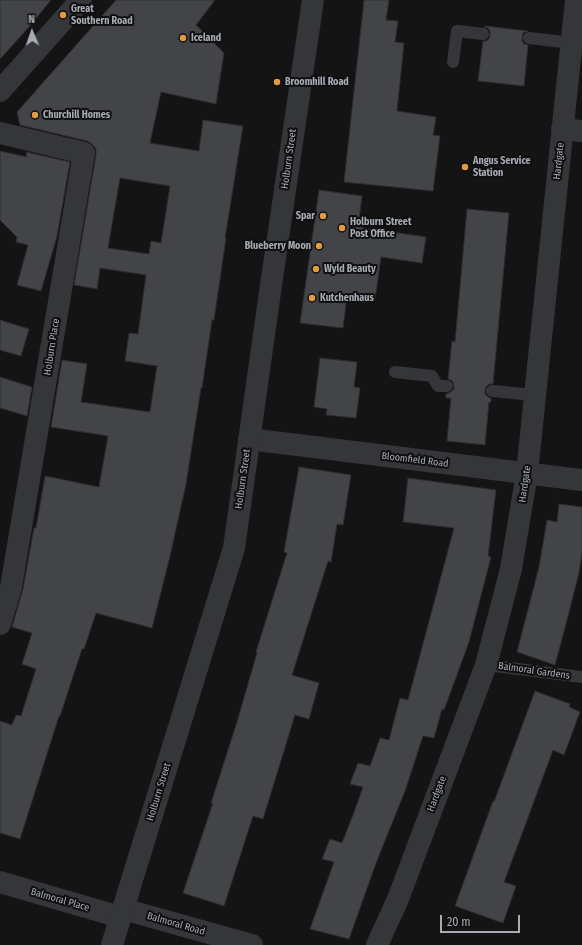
<!DOCTYPE html>
<html>
<head>
<meta charset="utf-8">
<style>
	body { margin:0 }
	#map { position:relative; width:582px; height:945px; overflow:hidden; background:#141415; font-family:"Fira Sans Condensed",sans-serif }
	canvas { display:block }
	.north { position:absolute; left:12px; top:12px; width:40px; height:40px; -webkit-text-stroke:3px #0f0f10; paint-order:stroke; rotate:358deg; font-size:11px; font-weight:700; line-height:16px; text-align:center; color:#a7acb4 }
	.north::after { content:''; display:block; margin:auto; width:14px; height:18px; background:#a7acb4; clip-path:polygon(50% 0,100% 100%,50% 72%,0 100%) }
	.scale { position:absolute; left:440px; top:915px; width:80px; height:18px; box-sizing:border-box; border:2px solid #a7acb4; border-top:0; padding-left:5px; font-size:12px; line-height:14px; white-space:nowrap; color:#a7acb4; -webkit-text-stroke:3px #0f0f10; paint-order:stroke }
</style>
</head>
<body>
<div id="map">
<canvas width="582" height="945"></canvas>
<div class="north">N</div>
<div class="scale">20 m</div>
</div>
<script>
const ctx = document.querySelector('canvas').getContext('2d');
ctx.lineJoin = 'round';
function paint(path, color) { ctx.fillStyle = color; ctx.fill(path, 'evenodd'); }
const shape = rows => new Path2D(rows.map(r => 'M' + r).join(''));
function trace(path, color, width, dash) { ctx.strokeStyle = color; ctx.lineWidth = width; ctx.lineCap = dash ? 'butt' : 'round'; ctx.setLineDash(dash || []); ctx.stroke(path); }
function drawText(font, color, halo, rows, align = 'center') {
  ctx.font = font + ' "Fira Sans Condensed",sans-serif'; ctx.lineWidth = 4; ctx.setLineDash([]); ctx.textBaseline = 'middle'; ctx.strokeStyle = halo; ctx.fillStyle = color; for (const [text, x, y, turn = 0] of rows) {
    ctx.save(); ctx.translate(x, y); ctx.rotate((+turn || 0) * Math.PI / 180); ctx.textAlign = isNaN(turn) ? turn : align; if (halo) ctx.strokeText(text, 0, 0); ctx.fillText(text, 0, 0); ctx.restore();
  }
}
const building = shape([
	[0,0,51,0,29,27,0,59,0,0],
	[116,0,215,0,196,25,224,53,216,104,161,92,150,143,199,151,203,120,243,126,225,238,226,238,214,320,212,320,202,388,201,388,186,484,170,556,152,628,96,613,84,649,82,649,60,716,59,716,20,839,0,833,0,721,12,725,16,715,21,716,36,669,22,664,32,633,12,627,23,589,34,528,36,528,45,476,99,487,108,436,51,427,62,360,87,364,81,402,150,412,157,366,125,361,129,333,138,334,146,275,100,268,97,289,74,285,96,155,96,149,92,144,87,141,20,125,17,112,116,0],
	[120,178,170,186,161,243,151,241,149,254,108,248,120,178],
	[364,0,389,0,386,20,398,21,395,42,404,43,397,111,436,117,433,135,440,136,433,191,344,182,364,0],
	[485,26,528,31,523,33,522,38,522,41,524,44,528,45,524,86,478,81,483,41,486,41,489,39,490,35,490,31,488,28,484,27,485,26],
	[0,151,27,157,26,152,70,162,57,236,41,291,17,285,28,245,16,242,17,237,0,220,0,151],
	[319,190,362,196,358,227,426,237,422,263,381,257,375,300,347,296,343,328,300,323,319,190],
	[467,209,509,213,493,384,489,384,486,387,485,390,485,394,488,397,491,398,491,402,489,402,485,445,447,441,451,398,446,398,446,394,451,392,454,389,454,386,453,382,451,380,448,379,452,341,455,342,467,209],
	[0,320,29,329,21,356,0,350,0,320],
	[320,358,357,362,354,387,360,388,356,418,326,415,327,409,314,407,320,358],
	[0,377,32,387,27,416,0,408,0,377],
	[299,467,351,475,343,525,337,524,331,562,328,561,292,675,319,683,309,719,295,715,263,819,253,816,224,906,183,893,213,803,211,803,237,722,257,653,256,652,287,553,284,552,299,467],
	[408,478,496,490,488,556,491,557,469,642,444,710,442,709,434,738,423,736,405,791,376,863,349,939,310,929,334,862,322,859,330,839,342,843,353,815,363,787,350,784,358,763,370,766,380,738,389,740,400,698,408,700,454,528,403,522,408,478],
	[559,504,582,507,582,552,579,573,567,620,555,665,517,652,539,567,547,520,557,522,559,504],
	[535,691,570,704,569,707,580,712,564,755,553,750,523,831,504,882,516,886,503,923,455,906,493,801,494,802,535,691]
]);
paint(building, '#434448');
trace(building, '#2e2e31', 1);
trace(shape([
	[529,38,572,43],
	[453,62,457,31,483,34],
	[395,372,432,376,438,386,447,386],
	[492,391,535,395],
	[486,665,582,677]
]), '#35363a', 12);
trace(shape([
	[562,129,582,131],
	[0,133,84,153,11,587,0,624],
	[249,439,582,480],
	[0,882,120,917],
	[123,909,252,945],
	[377,945,398,899,486,665,511,569,527,473,576,0]
]), '#35363a', 22);
trace(shape([
	[0,91,81,0],
	[112,945,234,548,270,292,313,0]
]), '#35363a', 22);
for (const [x, y, r, color] of [
	[63,15,4,"#e19c40"],
	[183,38,4,"#e19c40"],
	[277,82,4,"#e19c40"],
	[35,115,4,"#e19c40"],
	[465,167,4,"#e19c40"],
	[323,216,4,"#e19c40"],
	[342,228,4,"#e19c40"],
	[319,246,4,"#e19c40"],
	[316,269,4,"#e19c40"],
	[312,298,4,"#e19c40"]
]) { const dot = new Path2D(); dot.arc(x, y, r, 0, 2 * Math.PI); ctx.fillStyle = color; ctx.fill(dot); trace(dot, '#0f0f10', 1.5); }
drawText('bold 10px', '#a7acb4', '#0f0f10', [
	["Great",71,9],
	["Southern Road",71,21],
	["Iceland",191,38],
	["Broomhill Road",285,82],
	["Churchill Homes",43,115],
	["Angus Service",473,161],
	["Station",473,173],
	["Spar",315,216,"right"],
	["Holburn Street",350,222],
	["Post Office",350,234],
	["Blueberry Moon",311,246,"right"],
	["Wyld Beauty",324,269],
	["Kutchenhaus",320,298]
], 'left');
drawText('10px', '#a7acb4', '#0f0f10', [
	["Holburn Street",289,159,-82],
	["Hardgate",559,161,-84],
	["Holburn Place",52,347,-81],
	["Bloomfield Road",415,460,7],
	["Holburn Street",243,479,-82],
	["Hardgate",525,484,-82],
	["Balmoral Gardens",534,671,8],
	["Holburn Street",159,792,-73],
	["Hardgate",437,794,-69],
	["Balmoral Place",60,900,16],
	["Balmoral Road",176,924,16]
]);
</script>
</body>
</html>
